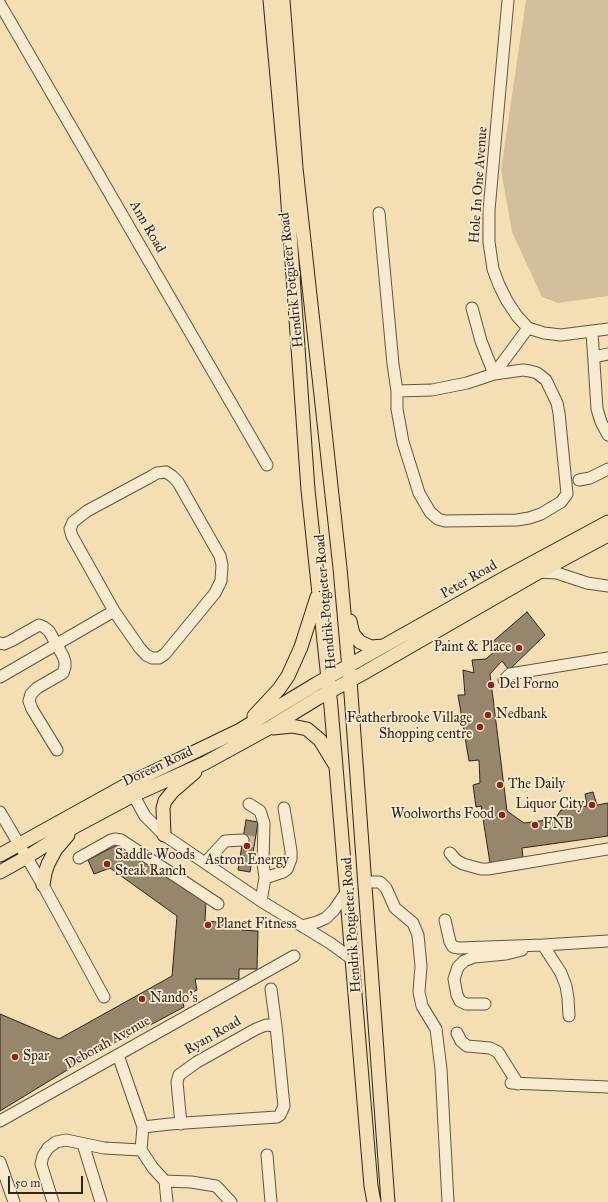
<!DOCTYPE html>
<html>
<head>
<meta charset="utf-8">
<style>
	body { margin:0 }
	#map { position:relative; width:608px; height:1202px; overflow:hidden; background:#f4dfb4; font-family:"IM FELL Great Primer",serif }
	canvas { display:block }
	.scale { position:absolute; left:8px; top:1176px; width:75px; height:18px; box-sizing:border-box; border:2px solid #30251e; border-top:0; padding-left:5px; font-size:12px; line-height:14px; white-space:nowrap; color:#30251e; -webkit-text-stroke:3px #f8eace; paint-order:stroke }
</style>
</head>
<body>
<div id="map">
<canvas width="608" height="1202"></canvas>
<div class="scale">50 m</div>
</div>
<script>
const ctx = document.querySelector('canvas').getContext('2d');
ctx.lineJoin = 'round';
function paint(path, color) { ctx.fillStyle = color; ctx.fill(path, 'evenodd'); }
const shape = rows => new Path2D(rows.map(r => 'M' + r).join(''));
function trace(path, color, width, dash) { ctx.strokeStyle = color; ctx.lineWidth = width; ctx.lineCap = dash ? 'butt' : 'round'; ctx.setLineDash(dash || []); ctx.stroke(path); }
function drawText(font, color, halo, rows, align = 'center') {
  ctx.font = font + ' "IM FELL Great Primer",serif'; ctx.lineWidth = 3.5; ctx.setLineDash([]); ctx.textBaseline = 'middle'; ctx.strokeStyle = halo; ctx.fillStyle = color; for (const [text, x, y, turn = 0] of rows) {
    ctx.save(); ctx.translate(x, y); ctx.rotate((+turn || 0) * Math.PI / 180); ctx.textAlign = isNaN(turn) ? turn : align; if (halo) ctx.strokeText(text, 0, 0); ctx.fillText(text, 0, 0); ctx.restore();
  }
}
paint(shape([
	[526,0,608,0,608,296,558,303,542,297,512,232,501,170]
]), '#d3bf9a');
const building = shape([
	[527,612,545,635,509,670,502,661,490,674,507,811,524,823,555,819,561,810,587,806,585,794,593,792,597,805,608,803,608,836,522,848,523,858,490,863,481,806,476,807,473,785,480,783,479,760,469,761,458,695,465,695,463,670,474,673,472,660,486,659,495,651,490,644,527,612],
	[246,820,258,822,250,872,238,870,246,820],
	[119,844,206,900,205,921,242,924,242,930,258,931,257,969,239,969,239,979,195,979,197,990,182,998,184,1007,77,1064,0,1111,0,1014,59,1039,172,976,177,916,110,868,94,874,88,860,119,844]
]);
paint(building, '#96866c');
trace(building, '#30251e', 1);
trace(shape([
	[243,840,255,842]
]), '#cdba96', 11, [11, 5.5]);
const minor = shape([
	[508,0,489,210,489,242,493,269,499,285,507,301,517,316,528,328,544,333,561,335,608,329],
	[0,4,267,465],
	[379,213,393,364,397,391],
	[472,308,481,341,494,374,523,370,530,371,537,373,546,380,557,403,559,413,567,494,561,502,541,514,529,518,517,520,445,521,438,519,430,512,419,493,403,442,397,409,397,391,432,390,467,383,494,374,528,328],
	[592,332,597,409,601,422,608,435],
	[594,357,608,354],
	[166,472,172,476,178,482,220,556,222,565,221,581,215,593,165,654,159,658,152,658,146,655,139,647,114,611,72,536,70,529,73,522,87,511,152,476,157,473,166,472],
	[579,480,590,478,608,469],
	[539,572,557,573,587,583,608,586],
	[0,643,4,644,11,641,39,625,44,627,49,631,63,656,65,662,65,667,63,673,37,688,31,694,29,701,32,709,57,750],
	[0,677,114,611],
	[504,680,510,674,608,658],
	[130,789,145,816,164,835,261,901,330,943,352,959],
	[249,804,260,811,264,823,263,863,265,878,261,901],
	[0,812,43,885,104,997],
	[450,853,456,860,463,864,481,869,488,869,608,849],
	[79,858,111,840,115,839,121,840,218,904],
	[206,862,225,841,243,840],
	[265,878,283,872,287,869,291,859,291,851,284,808],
	[365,882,380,882,386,888,395,908,413,923,418,935,421,966,419,992,422,1006,436,1029,441,1069,448,1202],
	[445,920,450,942,453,947,459,948,543,945,608,941],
	[302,926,317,922,326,918,334,910,347,891],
	[543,945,561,973,566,986,568,998,569,1016],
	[485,1004,466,1004,460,1001,457,995,454,979,458,967,464,961,474,957,506,954,522,950],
	[457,1033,461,1041,467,1046,490,1048,498,1052,518,1084],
	[118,1055,143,1127,141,1150],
	[511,1083,608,1087],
	[0,1121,294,956],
	[181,1124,177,1082,179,1075,197,1062,256,1029,266,1025,276,1026,271,989],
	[143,1127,170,1124,277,1117,280,1115,284,1106,276,1026],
	[83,1144,101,1202],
	[141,1150,153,1168,165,1181,167,1202],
	[267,1155,271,1202],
	[0,1162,14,1202],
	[165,1181,191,1182,216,1186,231,1202],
	[53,1202,41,1164,43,1156,48,1148,56,1142,66,1140,104,1148,141,1150]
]);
const major = shape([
	[270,0,286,176,308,490,331,707,371,1186,374,1202],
	[283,0,296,168,340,568,350,680,388,1202],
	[350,621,353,634,360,642,371,647,384,646],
	[254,716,279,689,288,676,301,647,317,597],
	[273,728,292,726,307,729,320,740,334,763],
	[164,835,163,808,165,801,173,791,195,772],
	[0,855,128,784,240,730,316,684,508,576,608,522],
	[0,872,27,857,74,827,134,795,205,763,269,728,318,698,362,674,532,576,608,535],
	[43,885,45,873,48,864,56,849,68,835]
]);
trace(minor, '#615444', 13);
trace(major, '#30251e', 15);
trace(minor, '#f8eace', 11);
trace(major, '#f4dfb4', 13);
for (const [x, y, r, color] of [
	[519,648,4,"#8f2418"],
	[491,685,4,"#8f2418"],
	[488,715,4,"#8f2418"],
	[480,727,4,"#8f2418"],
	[500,785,4,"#8f2418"],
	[592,805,4,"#8f2418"],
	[502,815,4,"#8f2418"],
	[535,825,4,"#8f2418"],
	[247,846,4,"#8f2418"],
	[107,864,4,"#8f2418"],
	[208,925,4,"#8f2418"],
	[142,999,4,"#8f2418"],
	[15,1057,4,"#8f2418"]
]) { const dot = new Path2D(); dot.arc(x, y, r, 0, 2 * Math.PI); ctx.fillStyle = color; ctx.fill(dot); trace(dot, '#f8eace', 1.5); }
drawText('14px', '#30251e', '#f8eace', [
	["Hole In One Avenue",479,185,-86],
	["Ann Road",147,227,60],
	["Hendrik Potgieter Road",292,280,-96],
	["Peter Road",469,580,-30],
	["Hendrik Potgieter Road",326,602,-95],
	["Doreen Road",158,767,-25],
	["Hendrik Potgieter Road",352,925,-94],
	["Ryan Road",213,1036,-30],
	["Deborah Avenue",108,1043,-29]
]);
drawText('14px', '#30251e', '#f8eace', [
	["Paint & Place",511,648,"right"],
	["Del Forno",499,685],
	["Nedbank",496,715],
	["Featherbrooke Village",472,719,"right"],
	["Shopping centre",472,735,"right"],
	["The Daily",508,785],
	["Liquor City",584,805,"right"],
	["Woolworths Food",494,815,"right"],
	["FNB",543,825],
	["Saddle Woods",115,856],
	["Steak Ranch",115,872],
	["Astron Energy",247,861,"center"],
	["Planet Fitness",216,925],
	["Nando's",150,999],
	["Spar",23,1057]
], 'left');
</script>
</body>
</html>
